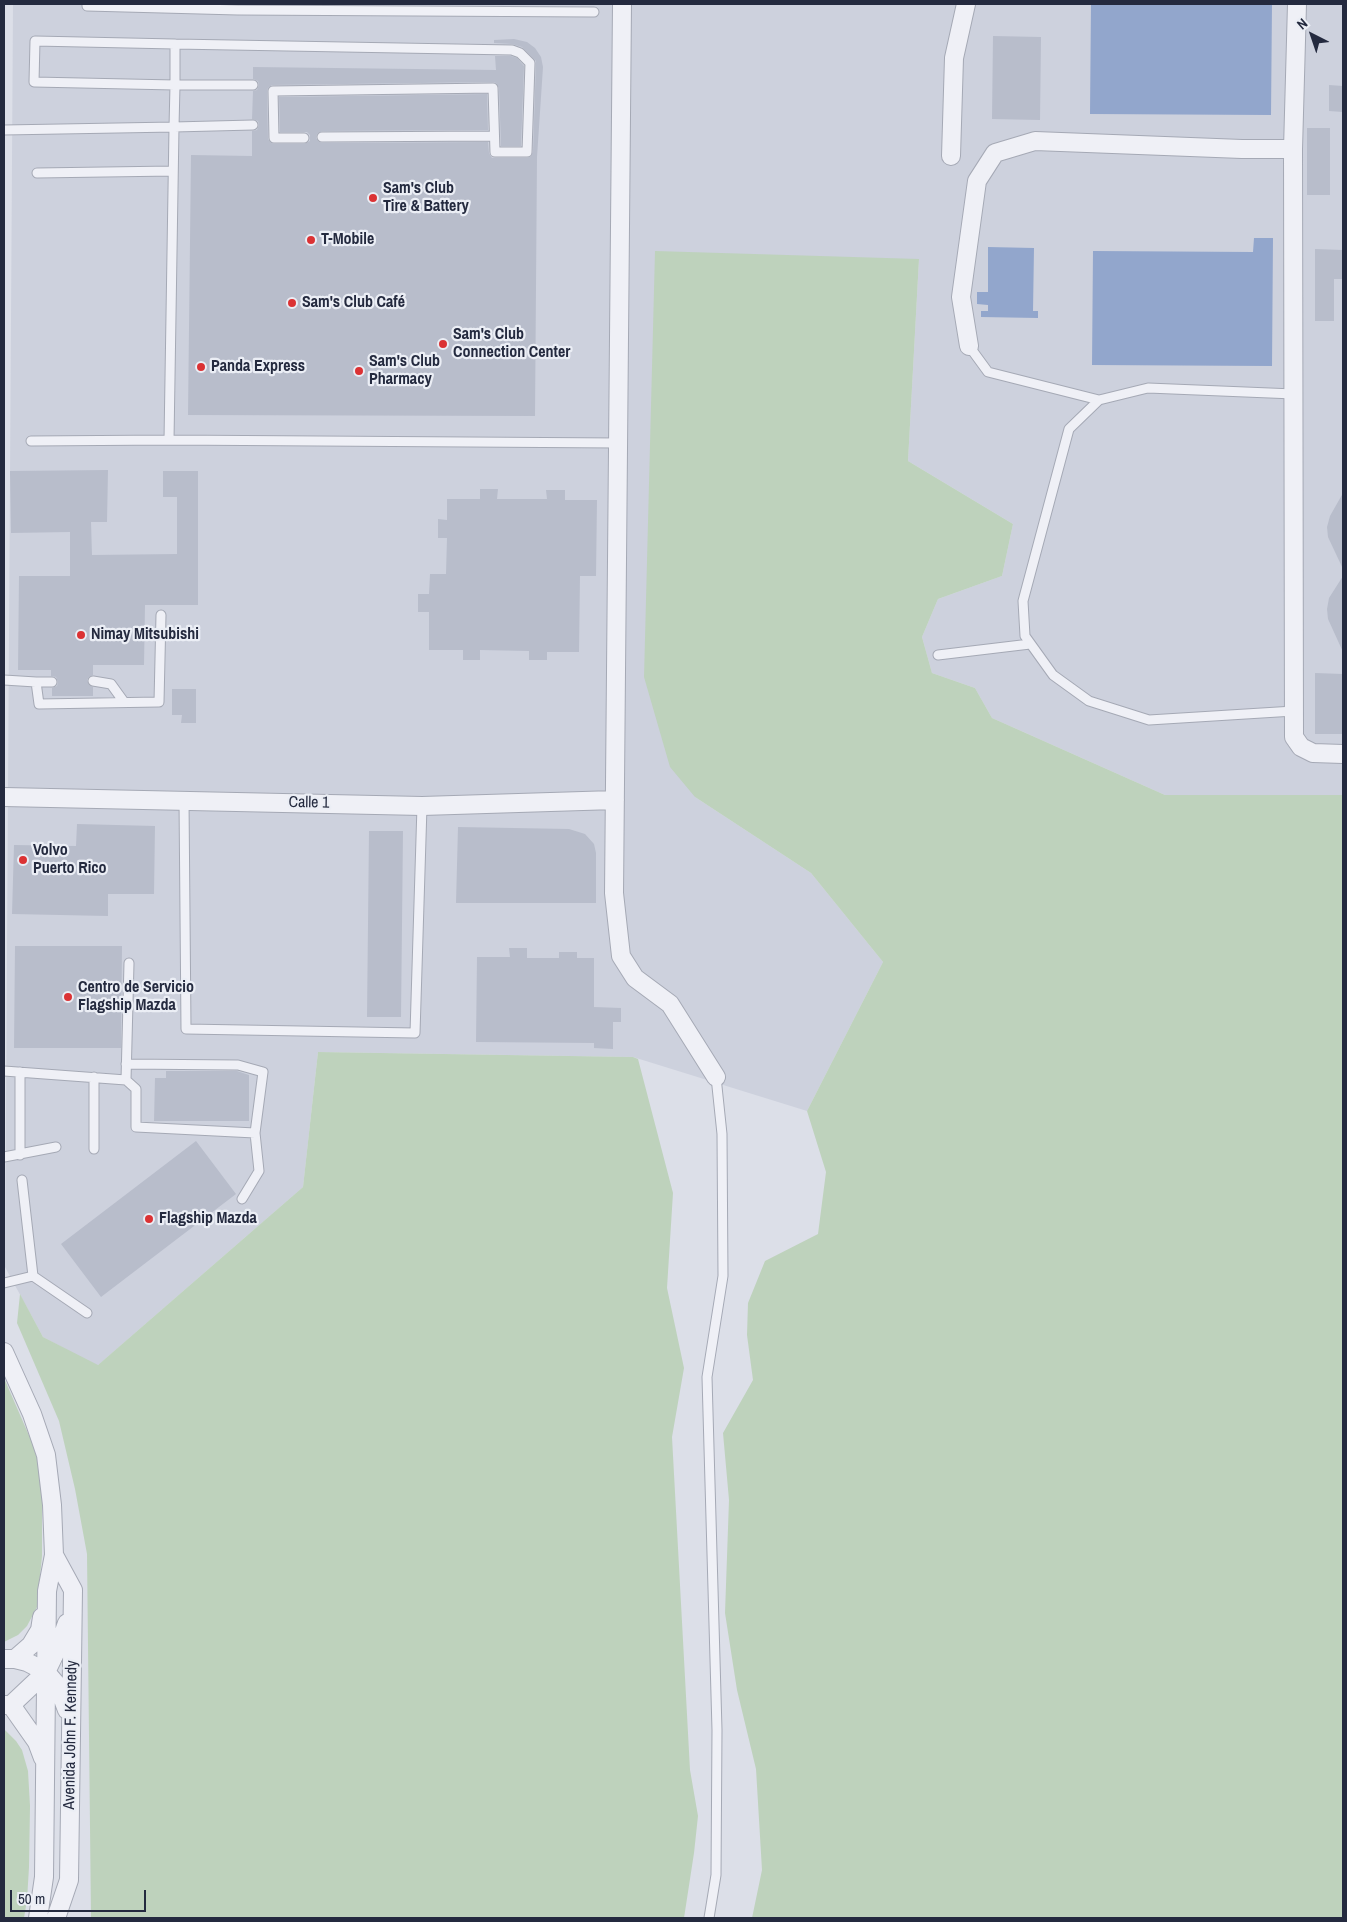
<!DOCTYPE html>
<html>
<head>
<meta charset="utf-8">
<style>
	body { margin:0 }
	#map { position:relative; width:1347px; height:1922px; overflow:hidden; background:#dcdfe8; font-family:"Archivo Narrow",sans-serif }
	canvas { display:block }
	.frame { position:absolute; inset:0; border:5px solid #242a3f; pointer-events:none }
	.north { position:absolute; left:1287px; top:10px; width:50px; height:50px; -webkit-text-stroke:4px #ebeef5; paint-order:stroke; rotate:319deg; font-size:14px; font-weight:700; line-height:20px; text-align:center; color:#242a3f }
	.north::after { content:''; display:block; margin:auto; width:18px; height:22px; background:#242a3f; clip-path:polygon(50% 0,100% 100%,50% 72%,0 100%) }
	.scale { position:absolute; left:10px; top:1890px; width:136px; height:22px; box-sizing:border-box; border:2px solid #242a3f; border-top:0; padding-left:6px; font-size:15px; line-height:18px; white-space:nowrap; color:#242a3f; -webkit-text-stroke:4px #ebeef5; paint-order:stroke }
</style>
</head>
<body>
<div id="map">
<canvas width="1347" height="1922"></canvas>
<div class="frame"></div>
<div class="north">N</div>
<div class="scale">50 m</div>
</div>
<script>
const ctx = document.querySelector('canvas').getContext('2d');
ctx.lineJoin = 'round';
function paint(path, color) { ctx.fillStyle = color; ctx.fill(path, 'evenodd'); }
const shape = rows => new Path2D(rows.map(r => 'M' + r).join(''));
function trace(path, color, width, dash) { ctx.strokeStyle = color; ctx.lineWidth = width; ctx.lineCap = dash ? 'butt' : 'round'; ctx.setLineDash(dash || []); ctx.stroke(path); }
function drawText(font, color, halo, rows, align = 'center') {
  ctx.font = font + ' "Archivo Narrow",sans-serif'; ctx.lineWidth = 4.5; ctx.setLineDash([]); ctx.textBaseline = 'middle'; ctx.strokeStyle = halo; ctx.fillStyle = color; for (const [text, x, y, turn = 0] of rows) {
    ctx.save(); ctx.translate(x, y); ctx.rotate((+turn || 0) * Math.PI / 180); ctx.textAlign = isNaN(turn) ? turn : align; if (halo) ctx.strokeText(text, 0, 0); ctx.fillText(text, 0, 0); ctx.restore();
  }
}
paint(shape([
	[13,4,1343,4,1343,795,1165,795,992,718,975,688,932,673,922,637,938,599,1002,576,1013,524,908,461,919,259,695,797,811,873,883,962,807,1111,633,1057,318,1052,303,1187,97,1366,43,1337,5,1267]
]), '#cdd1dd');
paint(shape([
	[655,251,919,259,908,461,1013,524,1002,576,938,599,922,637,932,673,975,688,992,718,1165,795,1343,795,1343,1918,752,1918,762,1870,756,1769,737,1690,725,1613,729,1500,723,1433,753,1380,747,1335,748,1303,765,1261,818,1234,826,1172,807,1111,883,962,811,873,695,797,670,767,644,677],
	[318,1052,633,1057,638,1059,673,1193,667,1288,684,1368,672,1437,690,1770,698,1816,694,1853,684,1918,91,1918,87,1554,75,1489,59,1421,17,1323,20,1294,43,1337,98,1365,303,1187],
	[4,1378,34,1447,40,1468,42,1502,42,1556,37,1607,27,1626,18,1635,4,1642],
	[4,1729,16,1741,22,1750,28,1771,30,1806,29,1867,27,1900,24,1918,4,1918]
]), '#bed2bc');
paint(shape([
	[1091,4,1272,4,1271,115,1090,114],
	[1254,238,1273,238,1272,366,1092,365,1093,251,1253,252],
	[988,247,1034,248,1033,311,1038,311,1038,318,981,317,981,311,988,311,988,305,977,304,977,292,988,292]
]), '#92a6cc');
paint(shape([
	[993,36,1041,37,1040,120,992,119],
	[514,39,527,42,535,48,541,57,543,67,537,157,535,416,188,415,191,155,252,156,252,131,257,130,259,125,258,121,252,119,253,91,257,90,259,85,258,81,253,79,253,67,496,70,495,56,511,56,517,58,524,66,521,146,501,146,499,88,496,83,493,82,272,85,268,88,267,91,268,139,271,143,274,144,304,144,310,141,310,135,307,132,280,132,279,97,487,94,488,130,322,131,317,134,316,138,319,142,322,143,488,142,489,153,492,158,527,158,530,157,533,152,536,61,522,47,512,44,494,43,494,40],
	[1329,85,1343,86,1343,112,1329,111],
	[1307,128,1330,128,1330,195,1307,195],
	[1315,249,1343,250,1343,279,1334,279,1334,321,1315,321],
	[108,470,107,522,91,522,92,555,177,554,177,497,163,497,163,471,198,471,198,605,145,605,144,665,93,665,93,675,89,677,87,680,89,685,93,687,93,696,52,696,52,688,57,686,58,682,56,677,51,676,51,670,18,670,19,576,70,576,70,532,11,533,10,471],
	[480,489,498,489,497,499,547,499,546,490,565,490,565,500,597,500,596,576,580,576,579,652,547,652,547,660,529,660,529,651,480,650,480,660,463,660,463,650,429,650,429,612,418,612,418,594,429,594,430,574,446,574,447,538,438,538,438,519,447,520,447,499,480,499],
	[1343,493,1343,569,1328,537,1327,527,1330,516],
	[1343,576,1343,652,1328,619,1327,609,1329,598],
	[1315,673,1343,674,1343,734,1315,734],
	[172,689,196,689,196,723,181,723,182,715,172,715],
	[77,824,155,826,154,894,108,894,108,916,12,914,14,845,76,846],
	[458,827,569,829,585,834,594,844,596,853,596,903,456,903],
	[369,831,403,831,401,1017,367,1017],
	[15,946,122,946,121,1048,14,1048],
	[509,948,527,948,527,958,559,958,559,952,577,952,577,958,594,958,594,1007,621,1008,621,1022,613,1022,613,1049,594,1048,594,1043,476,1042,477,957,510,957],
	[166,1071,237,1071,249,1075,249,1121,154,1121,155,1078,166,1078],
	[196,1141,236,1194,101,1297,61,1244]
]), '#b8bdcb');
const service = shape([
	[87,4,87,6,238,10,594,12],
	[175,44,512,50,520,53,530,63,527,152,495,152,493,88,273,91,274,138,304,138],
	[253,125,174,127,175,85,175,44,35,41,34,82,175,85,253,85],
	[4,130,174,127,169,440,31,441],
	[322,137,494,136],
	[37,173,173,171],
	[969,346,988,372,1099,400],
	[169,440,618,443],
	[938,655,1030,644],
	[4,680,36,682,39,704,159,702,161,615],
	[93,681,111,684,124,702],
	[36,682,52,682],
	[1294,711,1149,720,1089,701,1053,675,1025,636,1023,601,1069,429,1099,400,1148,388,1294,394],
	[184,800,186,1029,415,1033,422,806],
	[4,1071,126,1080,136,1089,136,1127,255,1133,263,1072,238,1065,126,1064],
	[20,1072,20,1155],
	[126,1080,129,963],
	[94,1149,94,1077],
	[4,1157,56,1147],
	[242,1199,259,1171,255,1133],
	[33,1276,87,1313],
	[4,1283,33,1276,22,1180],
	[709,1918,716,1875,717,1730,707,1377,723,1276,722,1134,716,1077]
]);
const minor = shape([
	[622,4,614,893,621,956,635,978,670,1004,716,1077],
	[1297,4,1293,149,1294,737,1301,747,1313,753,1343,754],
	[951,156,954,58,966,4],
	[969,346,961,297,977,181,995,153,1035,141,1242,149,1293,149],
	[4,797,422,806,615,800],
	[4,1352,32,1414,46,1455,52,1505,54,1555],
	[4,1659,15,1659,27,1662,46,1672,58,1686,67,1710],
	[15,1659,31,1645,40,1630,42,1617],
	[4,1705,11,1705,46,1672,60,1643,67,1623],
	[11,1705,37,1742,43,1758],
	[38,1918,44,1877,47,1591,54,1555,73,1590,69,1880,56,1918]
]);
trace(service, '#a5a9b5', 11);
trace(minor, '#a5a9b5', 20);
trace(service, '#eff0f6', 9);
trace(minor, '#eff0f6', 18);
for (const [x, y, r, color] of [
	[373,198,5,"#db3234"],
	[311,240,5,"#db3234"],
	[292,303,5,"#db3234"],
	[443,344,5,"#db3234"],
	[201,367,5,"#db3234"],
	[359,371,5,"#db3234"],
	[81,635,5,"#db3234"],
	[23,860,5,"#db3234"],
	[68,997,5,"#db3234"],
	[149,1219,5,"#db3234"]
]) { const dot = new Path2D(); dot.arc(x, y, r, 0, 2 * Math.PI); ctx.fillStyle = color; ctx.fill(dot); trace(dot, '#ebeef5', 2); }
drawText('bold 16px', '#242a3f', '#ebeef5', [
	["Sam's Club",383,189],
	["Tire & Battery",383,207],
	["T-Mobile",321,240],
	["Sam's Club Café",302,303],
	["Sam's Club",453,335],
	["Connection Center",453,353],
	["Sam's Club",369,362],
	["Pharmacy",369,380],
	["Panda Express",211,367],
	["Nimay Mitsubishi",91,635],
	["Volvo",33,851],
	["Puerto Rico",33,869],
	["Centro de Servicio",78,988],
	["Flagship Mazda",78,1006],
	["Flagship Mazda",159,1219]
], 'left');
drawText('16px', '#242a3f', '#ebeef5', [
	["Calle 1",309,803,1],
	["Avenida John F. Kennedy",71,1735,-89]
]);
</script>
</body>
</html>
